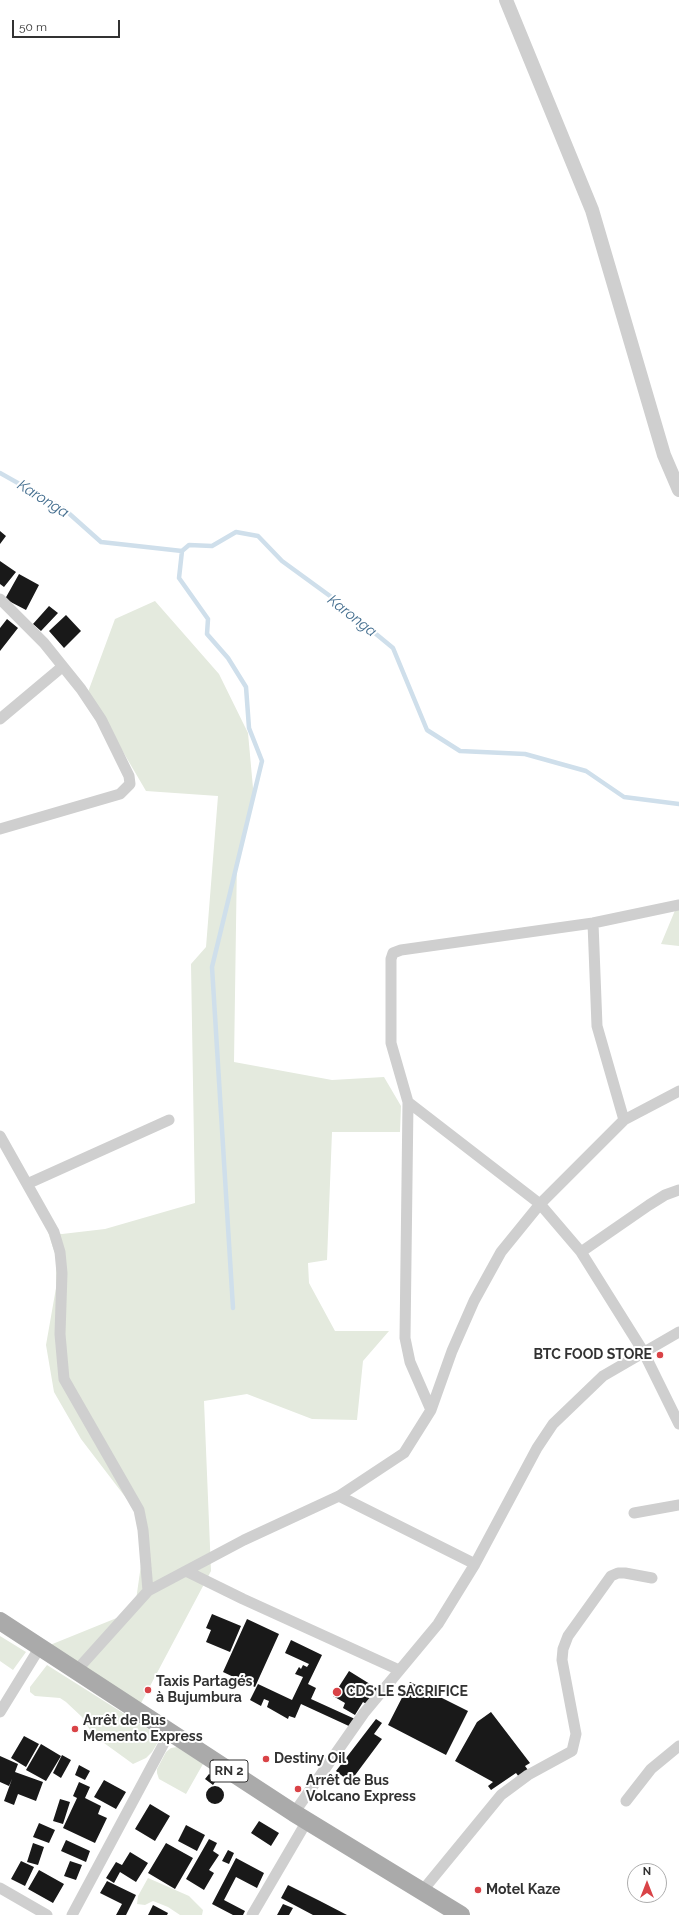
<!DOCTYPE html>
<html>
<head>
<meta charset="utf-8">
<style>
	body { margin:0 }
	#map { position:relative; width:679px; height:1915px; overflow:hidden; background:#fff; font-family:Raleway,sans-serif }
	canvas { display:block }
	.north { position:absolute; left:627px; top:1863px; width:40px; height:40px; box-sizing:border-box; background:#fff; border:1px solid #adadad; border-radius:50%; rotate:0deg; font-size:11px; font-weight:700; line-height:16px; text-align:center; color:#323232 }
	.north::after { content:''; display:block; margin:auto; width:14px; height:18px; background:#d94347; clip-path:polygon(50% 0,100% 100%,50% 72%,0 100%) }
	.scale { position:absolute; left:12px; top:20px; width:108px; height:18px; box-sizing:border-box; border:2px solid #323232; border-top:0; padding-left:5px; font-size:12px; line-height:14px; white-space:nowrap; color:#323232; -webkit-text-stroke:3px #fff; paint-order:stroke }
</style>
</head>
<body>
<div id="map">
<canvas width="679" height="1915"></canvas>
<div class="north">N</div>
<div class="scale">50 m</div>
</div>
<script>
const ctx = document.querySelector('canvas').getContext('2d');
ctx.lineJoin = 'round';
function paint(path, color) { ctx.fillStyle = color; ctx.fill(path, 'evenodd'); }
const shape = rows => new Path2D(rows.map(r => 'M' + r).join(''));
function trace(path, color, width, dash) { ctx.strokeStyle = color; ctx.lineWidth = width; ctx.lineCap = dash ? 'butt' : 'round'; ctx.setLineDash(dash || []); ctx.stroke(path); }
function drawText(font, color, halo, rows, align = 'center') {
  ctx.font = font + ' Raleway,sans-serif'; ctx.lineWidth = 4; ctx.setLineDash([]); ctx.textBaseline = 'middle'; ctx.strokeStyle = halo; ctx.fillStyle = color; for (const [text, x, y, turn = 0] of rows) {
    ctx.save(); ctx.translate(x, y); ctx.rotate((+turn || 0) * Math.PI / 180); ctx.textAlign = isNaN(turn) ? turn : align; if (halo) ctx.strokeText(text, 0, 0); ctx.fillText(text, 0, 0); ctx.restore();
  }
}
paint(shape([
	[155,601,219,674,248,733,254,799,237,858,234,1062,332,1080,384,1077,401,1106,400,1132,332,1132,327,1260,308,1263,309,1283,335,1331,389,1331,363,1361,357,1420,312,1419,247,1394,204,1401,211,1571,140,1705,50,1645,129,1613,136,1600,143,1551,136,1511,81,1439,54,1392,46,1345,56,1288,56,1257,48,1232,62,1234,105,1229,195,1203,191,964,206,947,218,796,146,791,88,692,115,619],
	[679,903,679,946,661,944,676,908],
	[0,1636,26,1652,13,1670,0,1661],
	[47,1665,161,1737,152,1752,146,1758,133,1764,93,1735,82,1717,66,1702,60,1698,35,1696,30,1692,30,1687],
	[177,1747,203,1764,186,1794,159,1779,157,1773,157,1769,166,1752,171,1748],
	[148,1878,189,1896,203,1910,202,1915,180,1915,168,1907,153,1901,145,1905,137,1904,138,1896]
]), '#e4eade');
trace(shape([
	[0,473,64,509,101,542,182,551,189,545,212,546,236,532,258,536,282,561,330,596,393,648,427,730,460,751,525,754,586,771,624,797,679,804],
	[182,551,179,578,208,619,207,634,228,658,246,687,249,728,262,761,212,967,233,1308]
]), '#cfdfeb', 4.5);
paint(shape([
	[0,531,6,536,0,544],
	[0,561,16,572,4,587,0,584],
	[19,574,39,585,26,610,5,599],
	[49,606,58,613,41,631,33,624],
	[66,615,81,631,64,648,49,631],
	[7,619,18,628,0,651,0,628],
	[212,1614,241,1626,230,1652,206,1642,211,1630,206,1628],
	[247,1619,279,1634,255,1687,223,1672],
	[291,1640,322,1655,308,1684,316,1688,311,1699,355,1719,351,1727,301,1704,295,1718,289,1716,288,1719,267,1707,269,1701,264,1699,261,1706,250,1700,258,1684,292,1700,303,1677,295,1674,299,1667,301,1669,303,1665,307,1667,309,1664,285,1653],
	[349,1671,378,1689,368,1705,363,1702,355,1715,343,1708,345,1703,333,1696],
	[410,1682,468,1711,446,1755,388,1725],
	[491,1712,530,1763,525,1766,528,1770,519,1777,516,1773,491,1790,488,1786,493,1782,455,1761,477,1722],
	[376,1719,382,1723,374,1734,382,1739,350,1782,336,1771],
	[24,1736,39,1744,26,1767,11,1758],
	[41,1744,61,1756,46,1781,26,1770],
	[62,1755,71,1760,61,1778,53,1773],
	[0,1756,18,1764,15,1772,43,1782,36,1801,18,1794,14,1805,4,1801,12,1779,9,1786,0,1782],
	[79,1765,90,1771,85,1780,75,1775],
	[209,1774,217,1779,213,1785,205,1779],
	[104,1780,126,1792,116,1809,94,1797],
	[79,1782,90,1787,85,1798,101,1806,98,1814,107,1818,95,1843,63,1828,77,1798,73,1796],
	'206 1795a9 9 0 1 1 18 0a9 9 0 1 1-18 0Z',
	[60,1799,70,1802,63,1824,53,1821],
	[150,1804,170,1816,155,1841,135,1829],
	[259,1821,279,1833,271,1846,251,1833],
	[39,1823,55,1830,49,1843,33,1837],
	[186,1825,205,1835,197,1851,178,1841],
	[209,1839,217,1843,213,1851,219,1855,209,1870,214,1873,204,1890,186,1879],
	[66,1840,90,1851,86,1862,61,1851],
	[33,1843,44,1847,38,1865,27,1862],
	[166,1843,193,1858,175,1889,148,1873],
	[228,1850,234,1853,229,1864,222,1861],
	[130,1852,148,1863,136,1882,120,1872,114,1883,106,1878,116,1862,122,1865],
	[236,1858,264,1873,257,1888,236,1877,224,1900,245,1911,243,1915,233,1915,212,1904],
	[21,1861,34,1867,25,1886,11,1879],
	[70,1861,82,1865,76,1880,64,1876],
	[39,1870,64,1884,53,1903,28,1889],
	[107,1881,136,1895,126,1915,116,1915,122,1904,100,1893],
	[288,1885,320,1901,347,1915,313,1915,281,1898],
	[283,1904,293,1908,289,1915,277,1915],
	[153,1905,168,1913,167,1915,148,1915]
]), '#191919');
trace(shape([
	[0,599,44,643,81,689,101,719,129,776,130,784,120,794,0,829],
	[0,719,62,667],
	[593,923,597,1026,624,1120],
	[408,1102,540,1204,581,1252,643,1351,679,1424],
	[0,1136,54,1232,60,1252,62,1273,60,1334,64,1379,139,1510,143,1530,148,1591,76,1671],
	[27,1184,169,1120],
	[581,1252,649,1205,665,1195,679,1190],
	[431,1410,410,1362,405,1338,408,1102,391,1043,391,959,393,953,401,950,593,923,679,905],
	[339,1496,475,1564],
	[634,1513,679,1505],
	[186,1571,243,1599,399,1670],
	[148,1591,244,1540,339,1496,404,1453,431,1410,452,1351,474,1301,501,1252,540,1204,624,1120,679,1091],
	[0,1712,40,1647],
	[626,1801,651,1769,679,1746],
	[294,1813,364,1713,438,1624,475,1564,537,1448,553,1424,603,1376,679,1332],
	[0,1888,47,1915],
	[423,1890,501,1795,528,1775,572,1751,576,1734,562,1660,563,1649,568,1636,611,1576,618,1573,625,1573,652,1578],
	[72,1915,170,1732],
	[252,1915,307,1821]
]), '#cfcfcf', 11);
trace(shape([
	[506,0,592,210,664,455,679,490]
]), '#cfcfcf', 14);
trace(shape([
	[0,1621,294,1813,461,1915]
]), '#aaa', 18);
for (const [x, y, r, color] of [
	[660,1355,4,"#d94347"],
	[148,1690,4,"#d94347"],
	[337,1692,5,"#d94347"],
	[75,1729,4,"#d94347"],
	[266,1759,4,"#d94347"],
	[298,1789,4,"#d94347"],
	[478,1890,4,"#d94347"]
]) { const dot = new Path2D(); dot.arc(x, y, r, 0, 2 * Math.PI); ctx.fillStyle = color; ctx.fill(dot); trace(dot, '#fff', 1.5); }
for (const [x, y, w] of [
	[229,1771,38]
]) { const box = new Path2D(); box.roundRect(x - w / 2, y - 11, w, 22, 3); ctx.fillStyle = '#fff'; ctx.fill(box); trace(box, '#323232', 1); }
drawText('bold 13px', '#323232', null, [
	["RN 2",229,1771]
]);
drawText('bold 14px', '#323232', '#fff', [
	["BTC FOOD STORE",652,1355,"right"],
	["Taxis Partagés",156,1682],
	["à Bujumbura",156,1698],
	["CDS LE SACRIFICE",346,1692],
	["Arrêt de Bus",83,1721],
	["Memento Express",83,1737],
	["Destiny Oil",274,1759],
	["Arrêt de Bus",306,1781],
	["Volcano Express",306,1797],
	["Motel Kaze",486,1890]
], 'left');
drawText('italic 15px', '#446e8f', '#fff', [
	["Karonga",43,499,32],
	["Karonga",352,616,38]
]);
</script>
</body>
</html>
